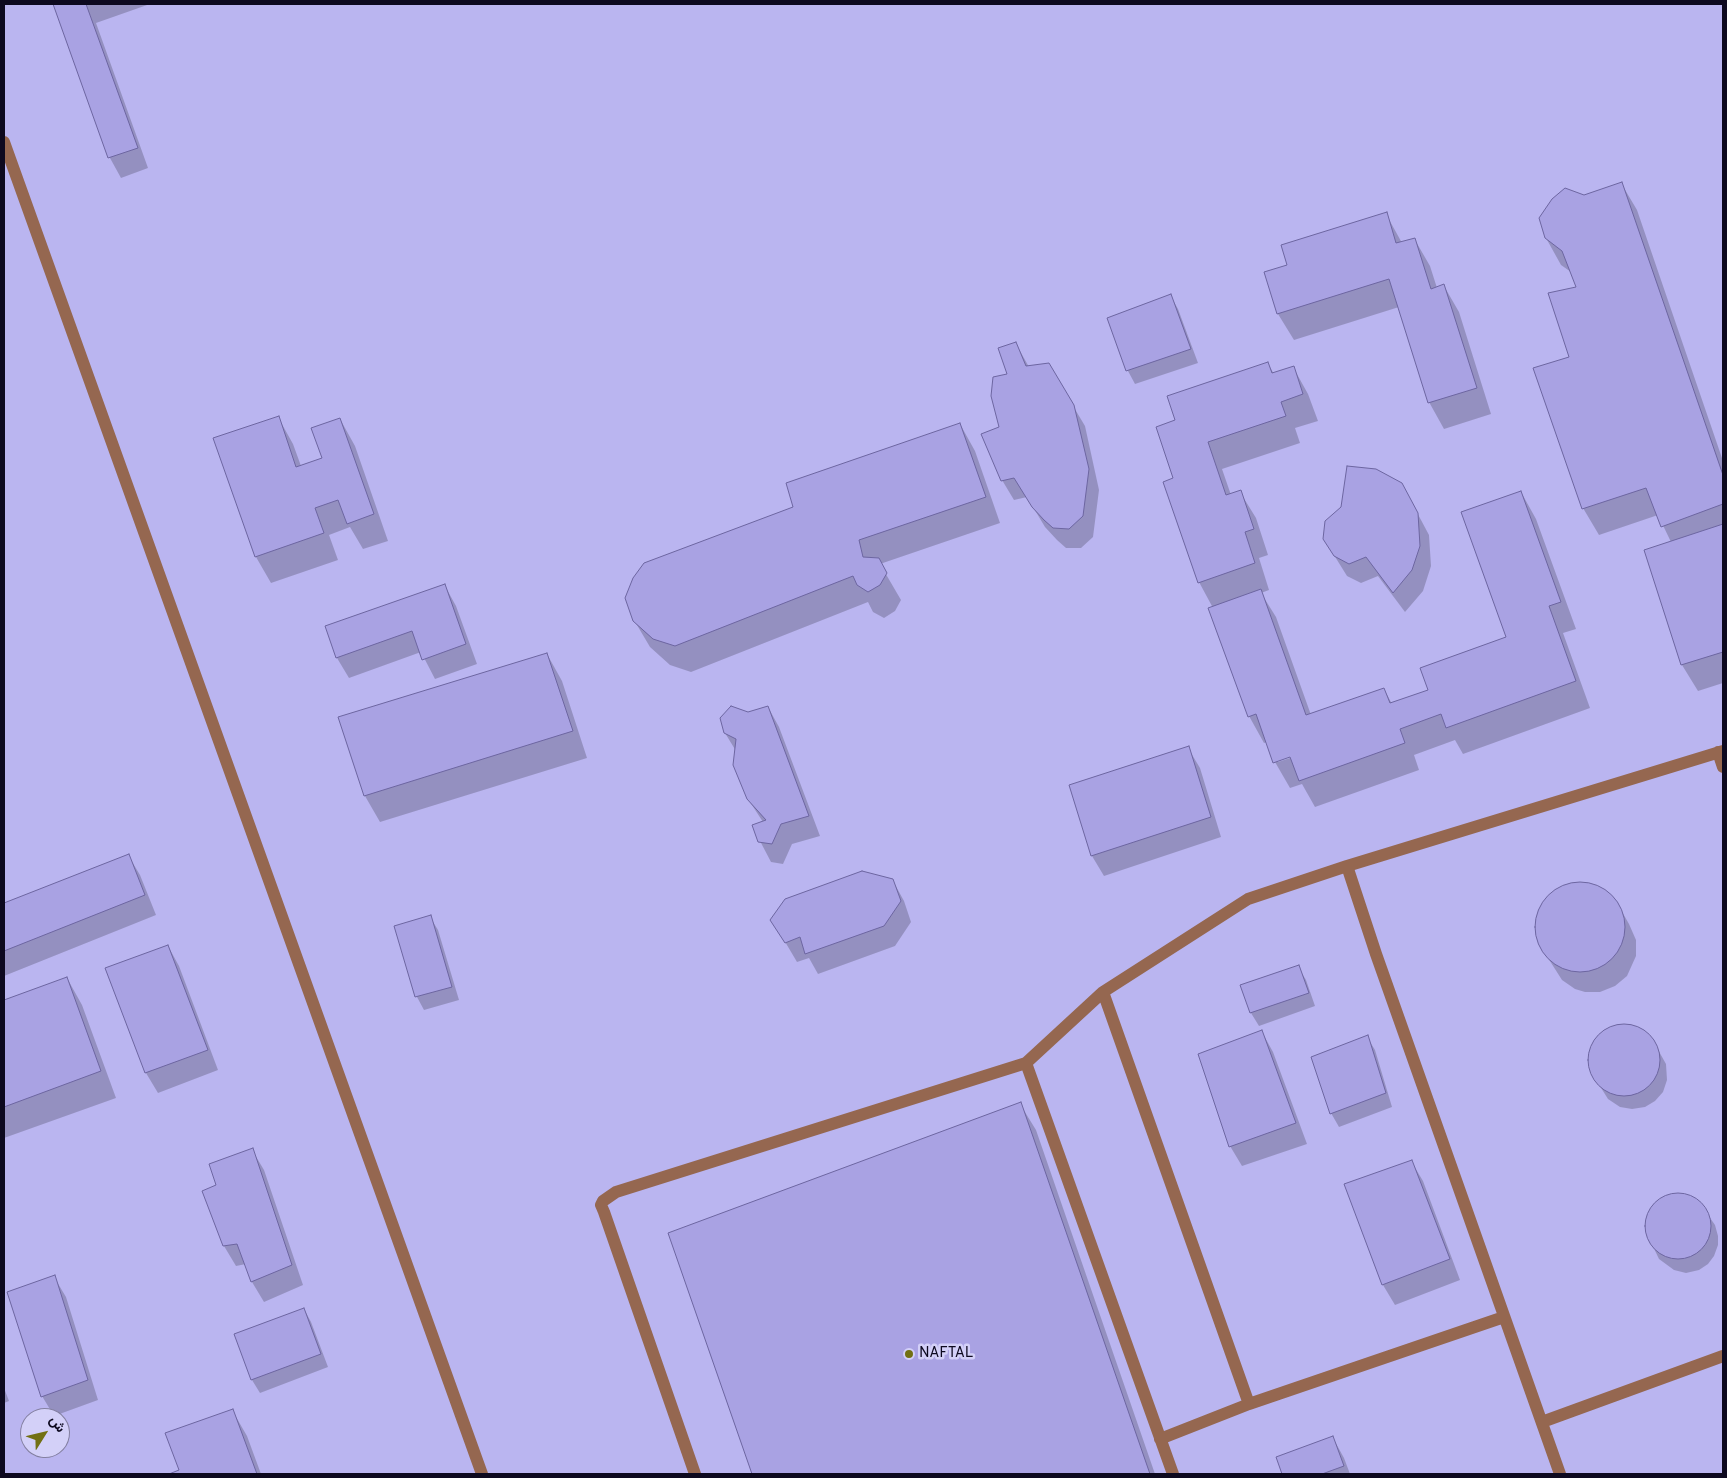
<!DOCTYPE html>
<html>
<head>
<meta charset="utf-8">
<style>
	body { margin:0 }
	#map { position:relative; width:1727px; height:1478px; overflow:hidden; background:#c5c1f6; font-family:Overpass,Vazirmatn,sans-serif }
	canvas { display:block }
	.frame { position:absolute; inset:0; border:5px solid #0d091f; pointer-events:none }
	.north { position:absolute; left:20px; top:1408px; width:50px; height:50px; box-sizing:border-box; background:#d3d0f8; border:1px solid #8480a1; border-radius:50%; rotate:54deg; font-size:14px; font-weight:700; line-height:20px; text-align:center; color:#0d091f }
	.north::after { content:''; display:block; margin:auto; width:18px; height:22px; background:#727013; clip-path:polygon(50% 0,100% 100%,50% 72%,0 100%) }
</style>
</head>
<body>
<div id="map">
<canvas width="1727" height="1478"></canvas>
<div class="frame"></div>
<div class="north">ش</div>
</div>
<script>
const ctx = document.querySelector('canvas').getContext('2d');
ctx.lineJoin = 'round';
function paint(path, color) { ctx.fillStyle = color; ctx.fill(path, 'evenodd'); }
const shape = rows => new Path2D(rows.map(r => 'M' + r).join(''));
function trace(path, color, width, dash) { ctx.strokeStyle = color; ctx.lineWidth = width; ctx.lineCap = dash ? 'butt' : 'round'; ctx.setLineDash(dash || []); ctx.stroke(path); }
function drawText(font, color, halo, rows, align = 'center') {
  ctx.font = font + ' Overpass,sans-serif'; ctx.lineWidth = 5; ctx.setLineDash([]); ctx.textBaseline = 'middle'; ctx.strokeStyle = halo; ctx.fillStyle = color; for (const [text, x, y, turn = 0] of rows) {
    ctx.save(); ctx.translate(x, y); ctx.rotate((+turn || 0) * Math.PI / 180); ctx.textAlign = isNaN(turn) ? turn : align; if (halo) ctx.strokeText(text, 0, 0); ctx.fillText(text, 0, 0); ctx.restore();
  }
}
paint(shape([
	[4,4,1723,4,1723,1474,4,1474],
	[30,1418,60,1418,60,1448,30,1448]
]), '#bab5f0');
paint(shape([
	[55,4,150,4,96,23,148,168,121,178,110,158],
	[1621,183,1637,210,1723,461,1723,683,1698,691,1682,665,1645,551,1671,542,1658,515,1599,535,1583,508,1571,358,1577,288,1571,272,1561,265,1546,238,1584,197],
	[1386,214,1402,243,1415,240,1430,266,1437,288,1444,286,1459,312,1491,414,1444,429,1429,402,1399,307,1294,340,1278,314,1265,273,1289,266],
	[1170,295,1178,309,1198,363,1135,384,1128,371,1109,318],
	[1016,344,1029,367,1048,364,1085,426,1099,490,1093,537,1081,548,1066,548,1057,540,1045,527,1027,497,1014,500,1002,480,1000,428,1009,375],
	[1268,364,1274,374,1293,367,1308,394,1318,421,1295,428,1300,443,1222,469,1231,495,1240,492,1256,518,1268,555,1259,558,1269,590,1261,593,1276,617,1311,715,1384,689,1392,704,1429,690,1507,638,1521,492,1536,519,1576,629,1563,633,1590,708,1463,754,1455,740,1414,755,1419,770,1315,807,1302,784,1290,788,1275,762,1267,742,1264,743,1249,716,1213,608,1199,582,1175,479,1177,421],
	[1295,754,1296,756,1278,762,1278,760],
	[278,417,293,444,301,466,323,459,340,419,355,446,388,541,363,549,350,527,329,535,338,560,271,583,256,557],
	[960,424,975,451,1000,523,880,564,901,600,895,611,884,618,873,612,868,602,691,672,670,665,650,647,634,620,794,508],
	[1413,505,1429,535,1431,566,1423,591,1405,612,1378,576,1361,583,1347,576,1324,539,1342,508],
	[445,586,456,606,477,664,435,679,421,652,349,678,337,658,327,627],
	[547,654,562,681,587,758,380,822,365,796],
	[768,707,779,727,820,836,792,844,783,864,771,862,760,841,763,822,748,799,736,751,725,733],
	[1188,748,1200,768,1221,837,1104,876,1092,856,1070,786],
	[128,855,140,875,156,915,4,976,4,905],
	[893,881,904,901,911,922,895,946,818,974,809,958,797,962,784,940],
	[1581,883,1596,886,1607,892,1617,903,1629,924,1636,940,1636,956,1627,976,1615,986,1600,992,1585,992,1575,989,1562,980,1541,947,1536,932,1536,919,1542,904,1555,890,1570,884],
	[430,917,438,930,459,1000,424,1010,417,997,396,927],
	[168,946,179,966,218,1070,158,1093,146,1073,106,969],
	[1298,967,1306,980,1315,1006,1259,1026,1251,1013],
	[67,978,82,1005,116,1098,4,1138,4,1001],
	[1625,1025,1637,1028,1652,1039,1666,1064,1667,1080,1663,1092,1655,1101,1645,1107,1632,1109,1620,1107,1608,1099,1593,1075,1589,1058,1592,1046,1600,1035,1610,1028],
	[1262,1032,1273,1052,1307,1144,1242,1166,1230,1146],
	[1367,1037,1375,1050,1392,1107,1339,1127,1331,1113,1312,1057],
	[1020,1104,1036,1130,1155,1474,753,1474,669,1234],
	[252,1150,264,1170,303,1285,264,1302,252,1282,246,1264,236,1266,224,1246,218,1185],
	[1411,1161,1423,1181,1460,1280,1395,1305,1383,1285,1346,1185],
	[1676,1194,1687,1196,1699,1202,1715,1225,1718,1236,1718,1245,1714,1256,1708,1264,1699,1270,1686,1273,1674,1270,1659,1259,1647,1234,1645,1225,1648,1214,1658,1200,1668,1195],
	[54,1277,66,1297,98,1400,54,1416,42,1396],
	[304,1309,311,1322,328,1367,260,1393,252,1380,235,1334],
	[4,1388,9,1401,4,1403],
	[232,1410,247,1436,261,1474,172,1474,181,1471],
	[1333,1438,1344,1458,1350,1474,1283,1474,1277,1458]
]), '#0003');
const building = shape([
	[53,4,86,4,138,148,108,158,53,4],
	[1622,182,1723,475,1723,504,1661,527,1646,488,1582,509,1533,368,1569,357,1548,293,1576,287,1562,251,1545,238,1539,218,1552,199,1565,188,1584,195,1622,182],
	[1387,212,1396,243,1415,238,1431,289,1444,284,1477,388,1428,403,1389,279,1277,314,1264,272,1287,265,1281,245,1387,212],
	[1171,294,1191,349,1126,371,1107,318,1171,294],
	[1016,342,1026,366,1049,363,1074,405,1089,469,1083,516,1069,529,1053,528,1044,520,1032,507,1014,478,1001,481,981,434,999,427,991,396,993,377,1007,374,998,348,1016,342],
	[1268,362,1272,373,1294,366,1303,394,1281,402,1286,416,1208,442,1226,495,1241,490,1254,529,1245,532,1255,563,1198,583,1163,482,1173,478,1156,427,1175,420,1167,396,1268,362],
	[279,416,296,467,322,458,311,428,340,418,374,514,347,524,338,500,315,508,324,533,255,557,213,438,279,416],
	[960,423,986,497,859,540,863,557,879,558,887,573,880,585,868,592,857,585,853,576,675,646,653,639,633,621,625,598,633,578,644,563,793,507,786,483,960,423],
	[1347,466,1376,469,1402,483,1418,513,1420,546,1412,570,1393,593,1366,557,1349,564,1334,556,1323,539,1325,521,1341,507,1347,466],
	[1521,491,1561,602,1549,606,1576,681,1446,728,1441,714,1400,729,1405,743,1299,781,1290,757,1273,763,1256,714,1248,717,1208,608,1261,589,1306,715,1384,688,1390,703,1428,690,1420,668,1506,637,1461,512,1521,491],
	[1723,524,1723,652,1681,665,1644,550,1723,524],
	[445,584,466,644,422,660,412,631,336,658,325,626,445,584],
	[547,653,573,731,364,796,338,717,547,653],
	[731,706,748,712,768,706,809,816,781,824,772,844,758,842,752,825,766,820,747,799,733,765,736,739,724,733,720,718,731,706],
	[1189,746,1211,817,1091,856,1069,785,1189,746],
	[129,854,145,895,4,951,4,903,129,854],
	[862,871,893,879,901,901,884,926,805,954,800,937,785,943,770,920,785,899,862,871],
	'1535 927a45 45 0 1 1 90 0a45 45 0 1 1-90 0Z',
	[431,915,452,987,415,997,394,926,431,915],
	[168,945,208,1050,145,1073,105,968,168,945],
	[1299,965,1309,993,1250,1013,1240,985,1299,965],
	[67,977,101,1071,4,1107,4,1000,67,977],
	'1588 1060a36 36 0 1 1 72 0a36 36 0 1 1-72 0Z',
	[1262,1030,1296,1123,1229,1147,1198,1054,1262,1030],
	[1368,1035,1386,1093,1330,1114,1311,1057,1368,1035],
	[1021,1102,1150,1474,752,1474,668,1233,1021,1102],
	[253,1148,292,1265,251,1282,237,1244,223,1246,202,1191,216,1185,209,1164,253,1148],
	[1412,1160,1450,1259,1382,1285,1344,1184,1412,1160],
	'1645 1226a33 33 0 1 1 66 0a33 33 0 1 1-66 0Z',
	[55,1275,88,1380,41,1397,7,1292,55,1275],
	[304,1308,321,1354,251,1380,234,1334,304,1308],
	[233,1409,257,1474,169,1474,179,1470,165,1433,233,1409],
	[1333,1436,1344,1466,1322,1474,1282,1474,1276,1457,1333,1436]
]);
paint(building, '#a9a2e3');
trace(building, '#6d66a1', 1);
trace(shape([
	[4,142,482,1474],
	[1718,752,1723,767],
	[1347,866,1376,954,1560,1474],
	[1026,1063,1173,1474],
	[1504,1317,1249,1404,1103,992,1248,899,1347,866,1723,751],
	[1542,1422,1723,1356],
	[1160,1439,1249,1404],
	[695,1474,604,1212,601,1205,603,1201,616,1192,1026,1063,1103,992]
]), '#956750', 12);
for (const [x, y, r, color] of [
	[909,1354,5,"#727013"]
]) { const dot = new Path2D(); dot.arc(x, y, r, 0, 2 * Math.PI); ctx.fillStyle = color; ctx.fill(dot); trace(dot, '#d3d0f8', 2); }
drawText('15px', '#0d091f', '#d3d0f8', [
	["NAFTAL",919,1354]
], 'left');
</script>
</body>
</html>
